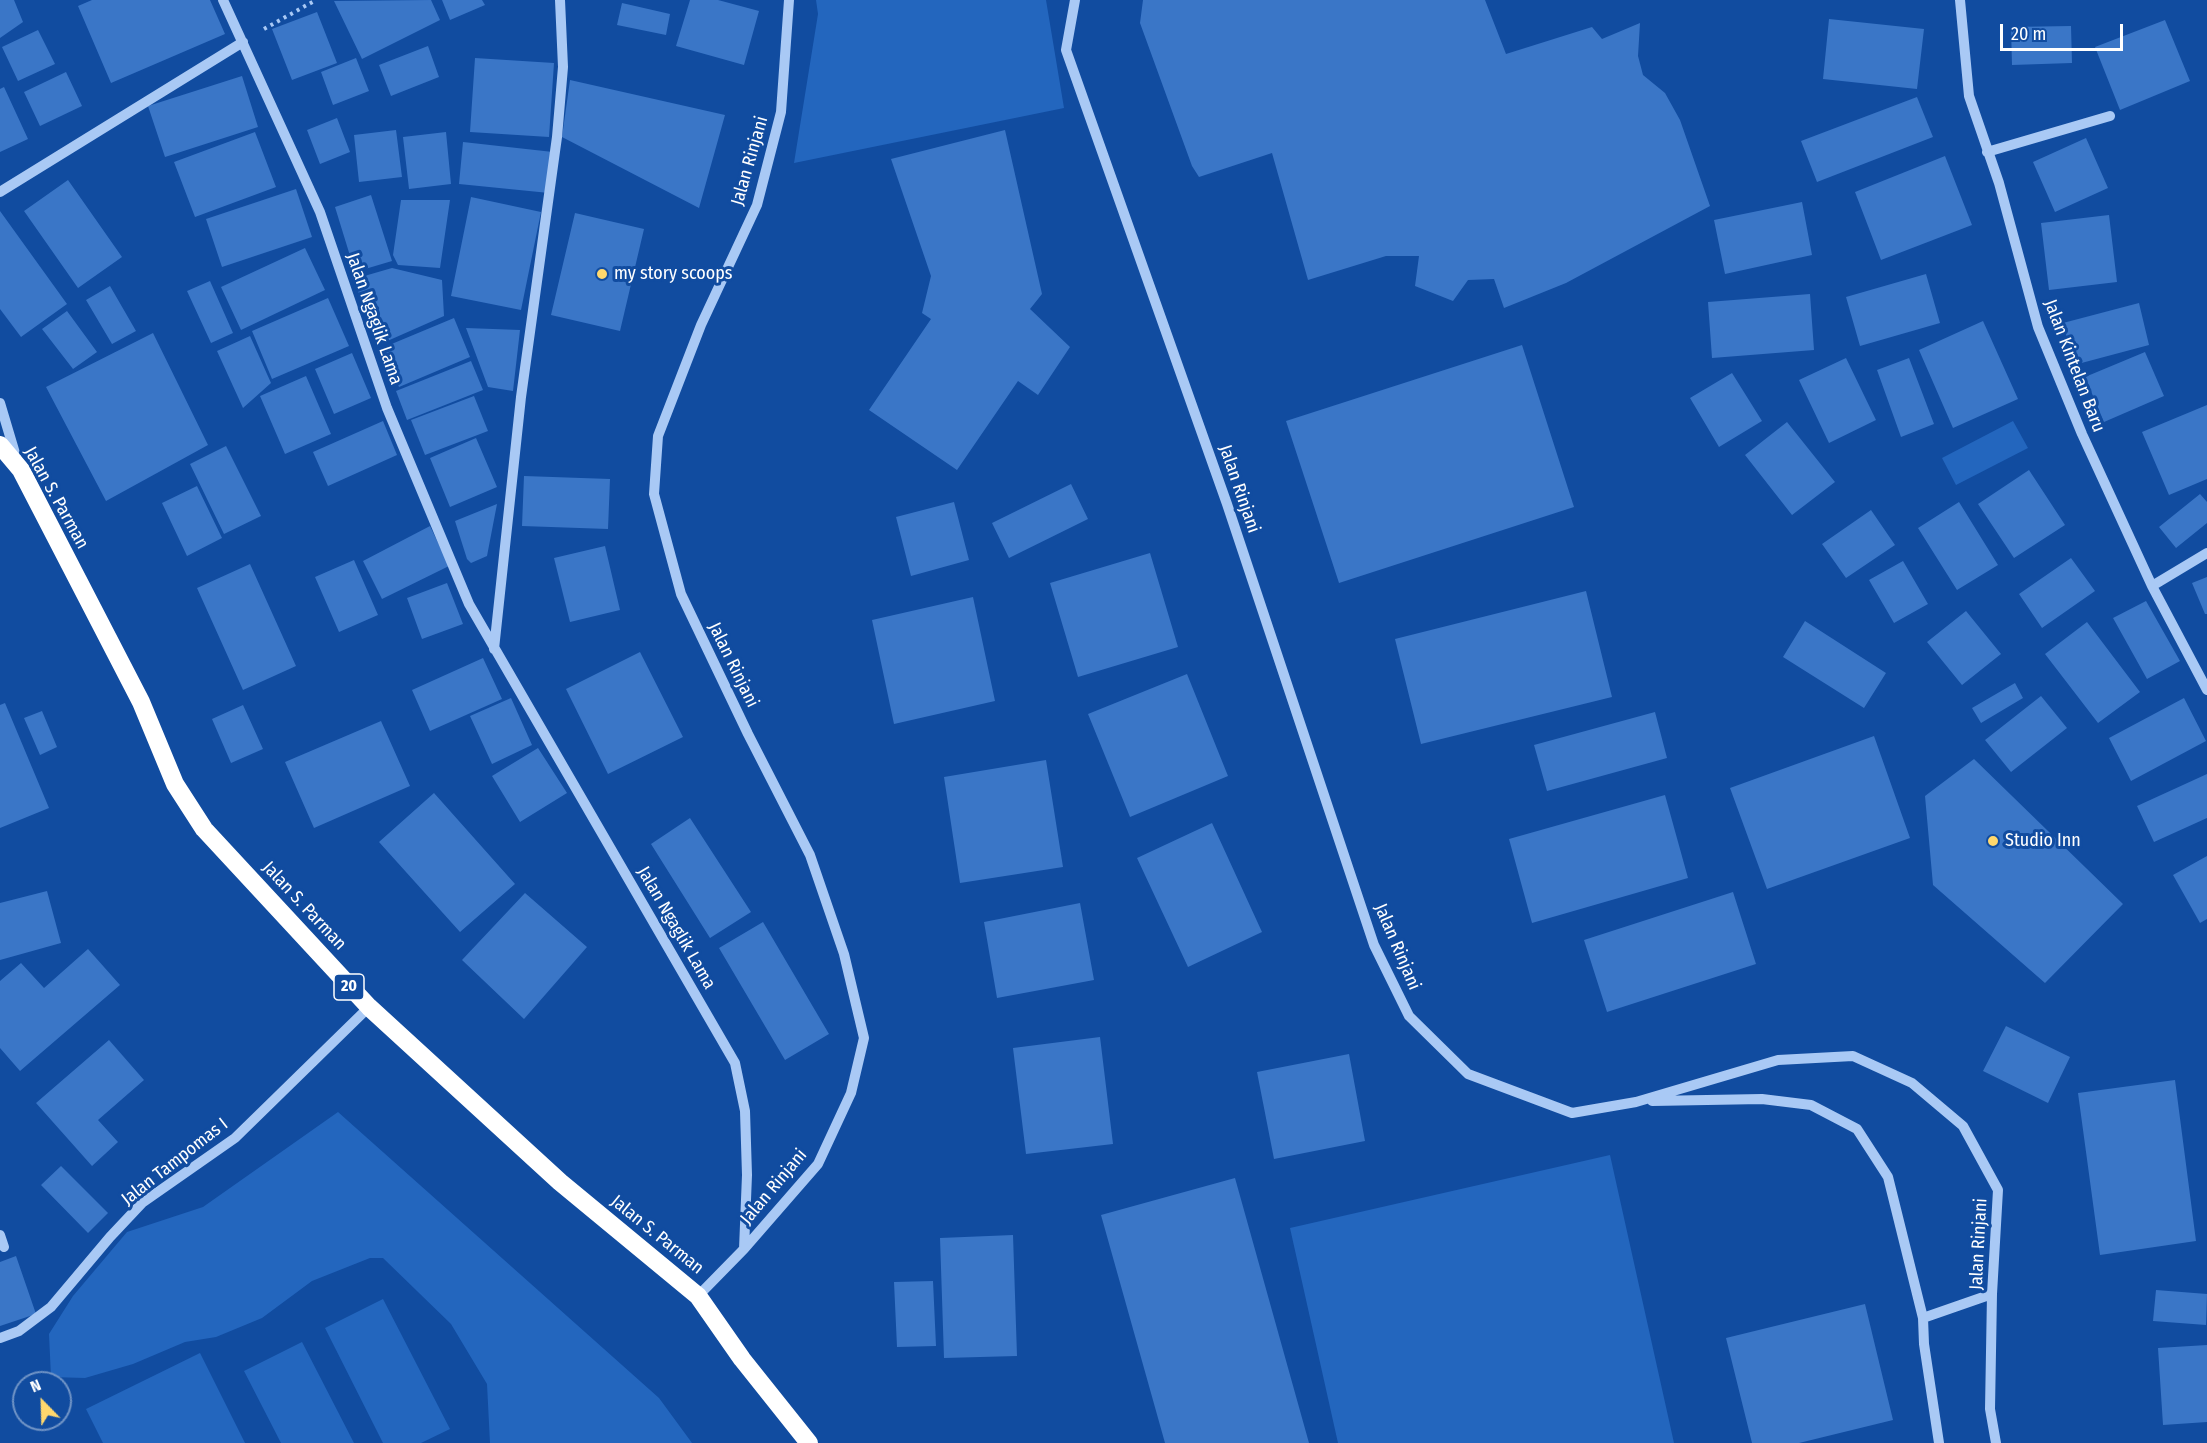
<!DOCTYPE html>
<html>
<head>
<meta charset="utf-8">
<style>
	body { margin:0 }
	#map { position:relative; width:2207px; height:1443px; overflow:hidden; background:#114ca0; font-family:"Fira Sans Condensed",sans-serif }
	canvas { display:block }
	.north { position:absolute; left:12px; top:1371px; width:60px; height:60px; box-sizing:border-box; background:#114ca0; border:2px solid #7094c6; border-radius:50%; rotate:337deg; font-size:16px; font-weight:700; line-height:24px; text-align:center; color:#fff }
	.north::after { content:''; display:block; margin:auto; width:21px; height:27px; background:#ffd86d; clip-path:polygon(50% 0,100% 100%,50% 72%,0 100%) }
	.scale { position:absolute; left:2000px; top:24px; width:123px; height:27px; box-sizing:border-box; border:3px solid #fff; border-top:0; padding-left:8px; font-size:18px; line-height:21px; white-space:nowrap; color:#fff; -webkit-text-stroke:4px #114ca0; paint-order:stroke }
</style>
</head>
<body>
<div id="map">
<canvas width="2207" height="1443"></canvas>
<div class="north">N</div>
<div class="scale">20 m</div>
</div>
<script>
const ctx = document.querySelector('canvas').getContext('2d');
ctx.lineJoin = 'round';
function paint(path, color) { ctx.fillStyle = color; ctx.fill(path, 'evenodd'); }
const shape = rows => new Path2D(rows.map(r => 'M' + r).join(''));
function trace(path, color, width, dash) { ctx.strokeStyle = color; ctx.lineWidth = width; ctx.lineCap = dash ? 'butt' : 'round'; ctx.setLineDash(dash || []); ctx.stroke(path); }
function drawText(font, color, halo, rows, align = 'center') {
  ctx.font = font + ' "Fira Sans Condensed",sans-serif'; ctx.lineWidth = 6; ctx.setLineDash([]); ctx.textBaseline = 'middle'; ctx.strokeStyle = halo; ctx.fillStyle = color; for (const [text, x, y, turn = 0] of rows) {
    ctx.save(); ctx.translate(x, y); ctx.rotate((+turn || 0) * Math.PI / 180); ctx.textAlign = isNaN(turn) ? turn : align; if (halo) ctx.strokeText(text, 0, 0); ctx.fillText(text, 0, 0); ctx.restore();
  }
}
paint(shape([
	[816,0,1046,0,1064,108,794,163,818,14],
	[2013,421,2028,448,1956,485,1942,458],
	[338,1112,659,1398,692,1443,490,1443,487,1384,451,1324,383,1258,370,1258,312,1281,262,1318,216,1337,185,1342,133,1364,85,1378,51,1377,49,1334,73,1296,127,1232,203,1207],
	[1610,1155,1674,1443,1338,1443,1290,1228],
	[383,1299,450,1429,421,1443,383,1443,325,1328],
	[302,1342,354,1443,281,1443,244,1371],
	[200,1353,245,1443,103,1443,86,1409]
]), '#2366be');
paint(shape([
	[0,0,14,0,23,22,0,38],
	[92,0,210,0,225,34,111,83,78,6],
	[431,0,440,20,362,59,334,1],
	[442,0,482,0,485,5,450,20],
	[690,0,718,0,759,11,744,65,676,46],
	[1143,0,1485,0,1506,54,1592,27,1602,39,1640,23,1638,56,1643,75,1665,93,1680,120,1710,206,1566,283,1504,308,1494,279,1468,280,1453,301,1415,286,1419,256,1386,256,1308,280,1272,153,1199,177,1192,166,1140,23],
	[622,3,670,14,666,35,617,25],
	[317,12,337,63,292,80,272,29],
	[1829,19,1924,29,1917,89,1823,79],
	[2165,20,2190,81,2120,110,2095,47],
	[2071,26,2072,63,2012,65,2011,27],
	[38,30,55,64,18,81,2,47],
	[428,46,439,77,391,96,379,65],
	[356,58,369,91,333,105,321,72],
	[475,58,554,63,549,137,470,132],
	[66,72,82,106,40,126,24,92],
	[242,76,258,127,165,157,148,106],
	[570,80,725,115,699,208,562,137],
	[4,87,28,139,0,152,0,89],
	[1917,97,1933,137,1817,182,1801,141],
	[337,118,350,152,320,164,307,130],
	[396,130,402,177,359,182,354,135],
	[1005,130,1042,294,1030,309,1070,347,1038,395,1018,381,957,470,869,410,931,319,922,313,931,276,891,159],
	[255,132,276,187,195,217,174,162],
	[446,132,451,184,409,189,403,137],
	[2086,138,2108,188,2055,212,2033,162],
	[463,142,553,152,549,193,459,184],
	[1945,156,1972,225,1881,260,1855,192],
	[68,180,122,257,78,288,24,211],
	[296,189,312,237,222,267,206,219],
	[371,195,392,261,355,272,335,207],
	[471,197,541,212,521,310,451,296],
	[401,200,450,200,440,268,398,265,393,255],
	[1802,202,1812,255,1725,274,1714,220],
	[0,211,67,304,21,337,0,309],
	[575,213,644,229,620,331,551,315],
	[2109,215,2117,282,2049,290,2041,223],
	[305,248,325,290,241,330,221,287],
	[392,268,442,280,444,316,376,346,354,279],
	[1926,274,1940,323,1860,346,1846,297],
	[210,281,233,333,211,343,187,291],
	[110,286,136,331,112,344,86,300],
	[1810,294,1814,350,1712,358,1708,302],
	[328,298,349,346,272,379,252,331],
	[2139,303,2149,345,2074,365,2063,323],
	[67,311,97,352,73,369,42,329],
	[454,318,470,357,399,387,382,348],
	[1983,321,2018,399,1953,428,1919,350],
	[466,328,520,330,513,391,488,387],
	[153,333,208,445,106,501,46,387],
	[250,336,271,383,243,408,217,351],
	[1522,345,1574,507,1339,583,1286,421],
	[2145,352,2164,396,2104,422,2085,377],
	[352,353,371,398,334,414,315,369],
	[1846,358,1876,420,1829,443,1799,380],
	[1909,358,1934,424,1901,437,1877,370],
	[471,361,483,390,407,420,396,391],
	[1732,373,1762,421,1719,447,1690,398],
	[306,376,331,434,285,454,260,396],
	[474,396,488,431,425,455,411,420],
	[2207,405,2207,479,2169,495,2142,432],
	[383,421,397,455,328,486,313,452],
	[1787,422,1835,482,1792,515,1745,455],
	[476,438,497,487,450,507,430,458],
	[226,446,261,516,224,534,190,464],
	[2029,470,2065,525,2014,558,1978,504],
	[524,476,610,479,608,529,522,526],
	[1071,484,1088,519,1009,558,992,523],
	[197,486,222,538,187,556,162,503],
	[2200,494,2207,502,2207,523,2176,548,2159,527],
	[954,502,969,560,911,576,896,517],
	[1959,502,1998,565,1957,590,1918,528],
	[497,504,487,556,471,563,467,559,455,521],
	[1871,510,1895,545,1846,578,1822,544],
	[430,526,449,566,382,599,363,561],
	[605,546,620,610,570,622,554,558],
	[1150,553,1178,647,1078,677,1050,583],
	[2071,558,2095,591,2042,628,2019,594],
	[354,560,378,615,339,632,315,577],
	[1903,561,1928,604,1894,623,1869,580],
	[250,564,296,666,243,690,197,588],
	[2207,577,2207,614,2205,614,2192,583],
	[447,583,463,624,422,639,407,598],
	[1586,591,1612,697,1421,744,1395,639],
	[973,597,995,701,894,724,872,620],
	[2146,601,2180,661,2147,679,2113,618],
	[1966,611,2001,654,1962,685,1927,642],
	[1805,621,1886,673,1864,708,1783,657],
	[2087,622,2140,692,2098,723,2045,654],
	[640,652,683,737,608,774,566,689],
	[483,658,502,699,430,731,412,690],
	[1187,674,1228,776,1130,817,1088,714],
	[2015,683,2023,698,1981,723,1972,708],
	[2041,696,2067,728,2011,772,1985,740],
	[511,698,532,745,492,764,470,716],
	[2184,698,2206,741,2131,781,2109,738],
	[5,703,49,808,0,828,0,705],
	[243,705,263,749,231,763,212,719],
	[42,711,57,747,40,755,24,718],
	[1655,712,1667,758,1547,791,1534,745],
	[381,721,410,786,314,828,285,762],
	[1874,736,1910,838,1767,889,1730,788],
	[538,748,567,793,520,822,492,776],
	[1974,759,2123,904,2045,983,1933,885,1925,796],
	[1046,760,1063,867,960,883,944,777],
	[2207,774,2207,818,2154,842,2137,806],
	[434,793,515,884,460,932,379,842],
	[1665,795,1688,878,1532,923,1509,839],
	[690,818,751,912,710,938,651,844],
	[1212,823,1262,932,1188,967,1137,858],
	[2207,856,2207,919,2200,923,2173,875],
	[47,891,61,943,0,960,0,903],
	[1733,892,1756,964,1607,1012,1584,940],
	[525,893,587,947,524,1019,462,960],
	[1080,903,1094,980,997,998,984,922],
	[763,922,829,1034,785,1060,719,948],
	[88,949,120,985,20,1071,0,1048,0,981,21,963,44,988],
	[2006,1026,2070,1057,2048,1103,1983,1071],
	[1100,1037,1113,1144,1026,1154,1013,1048],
	[109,1040,144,1080,98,1120,118,1142,92,1166,36,1103],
	[1349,1054,1365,1141,1274,1159,1257,1072],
	[2175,1080,2196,1241,2100,1255,2078,1093],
	[61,1166,108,1213,88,1233,41,1185],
	[1235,1178,1309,1443,1165,1443,1101,1215],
	[1013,1235,1017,1356,944,1358,940,1238],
	[16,1256,36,1314,0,1326,0,1262],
	[933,1281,936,1346,897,1347,894,1282],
	[2156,1290,2207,1294,2206,1325,2153,1321],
	[1865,1304,1893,1420,1799,1443,1752,1443,1726,1338],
	[2207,1345,2207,1422,2163,1425,2158,1348]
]), '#3a76c7');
trace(shape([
	[264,29,316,0]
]), '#a9c9f5', 4, [3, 4.5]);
trace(shape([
	[223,0,320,212,387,408,469,604,735,1063,745,1111,747,1175,744,1249],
	[1075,0,1066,50,1227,504,1374,945,1409,1016,1468,1074,1572,1113,1636,1102,1778,1060,1853,1056,1912,1083,1963,1126,1998,1190,1992,1294,1990,1409,1996,1443],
	[1960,0,1969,96,1999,183,2038,327,2082,434,2152,586,2207,690],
	[1987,152,2110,116],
	[0,192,243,42],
	[0,403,17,460],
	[2152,586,2207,553],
	[494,649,521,397,557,137,563,67,560,0],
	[1652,1101,1762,1099,1811,1105,1857,1129,1888,1177,1923,1318,1924,1344,1939,1443],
	[0,1235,4,1247],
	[698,1296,744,1249,818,1164,851,1093,864,1038,844,954,810,855,748,734,681,594,654,494,658,436,701,325,757,205,781,112,789,0],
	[1923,1318,1992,1294],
	[0,1338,19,1331,51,1307,110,1237,142,1203,235,1138,369,1007]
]), '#a9c9f5', 10);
trace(shape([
	[0,445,21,470,141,702,175,784,204,829,369,1007,560,1182,698,1296,742,1359,809,1443]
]), '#fff', 18);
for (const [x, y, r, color] of [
	[602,274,6,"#ffd86d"],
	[1993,841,6,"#ffd86d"]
]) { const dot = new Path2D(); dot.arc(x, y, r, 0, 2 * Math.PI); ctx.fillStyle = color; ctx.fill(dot); trace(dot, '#114ca0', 2); }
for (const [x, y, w] of [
	[349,987,30]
]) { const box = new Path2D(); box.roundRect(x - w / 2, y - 13, w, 26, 4.5); ctx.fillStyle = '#114ca0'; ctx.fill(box); trace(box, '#fff', 1.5); }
drawText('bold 16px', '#fff', null, [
	["20",349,987]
]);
drawText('18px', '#fff', '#114ca0', [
	["Jalan Rinjani",750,161,-74],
	["Jalan Ngaglik Lama",374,319,71],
	["Jalan Kintelan Baru",2074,366,69],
	["Jalan Rinjani",1239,489,71],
	["Jalan S. Parman",56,498,61],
	["Jalan Rinjani",733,665,64],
	["Jalan S. Parman",304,906,47],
	["Jalan Ngaglik Lama",676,928,60],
	["Jalan Rinjani",1397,947,67],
	["Jalan Tampomas I",175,1162,-38],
	["Jalan Rinjani",774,1187,-50],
	["Jalan S. Parman",657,1235,39],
	["Jalan Rinjani",1979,1244,-87]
]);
drawText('18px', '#fff', '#114ca0', [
	["my story scoops",614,274],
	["Studio Inn",2005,841]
], 'left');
</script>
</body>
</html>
